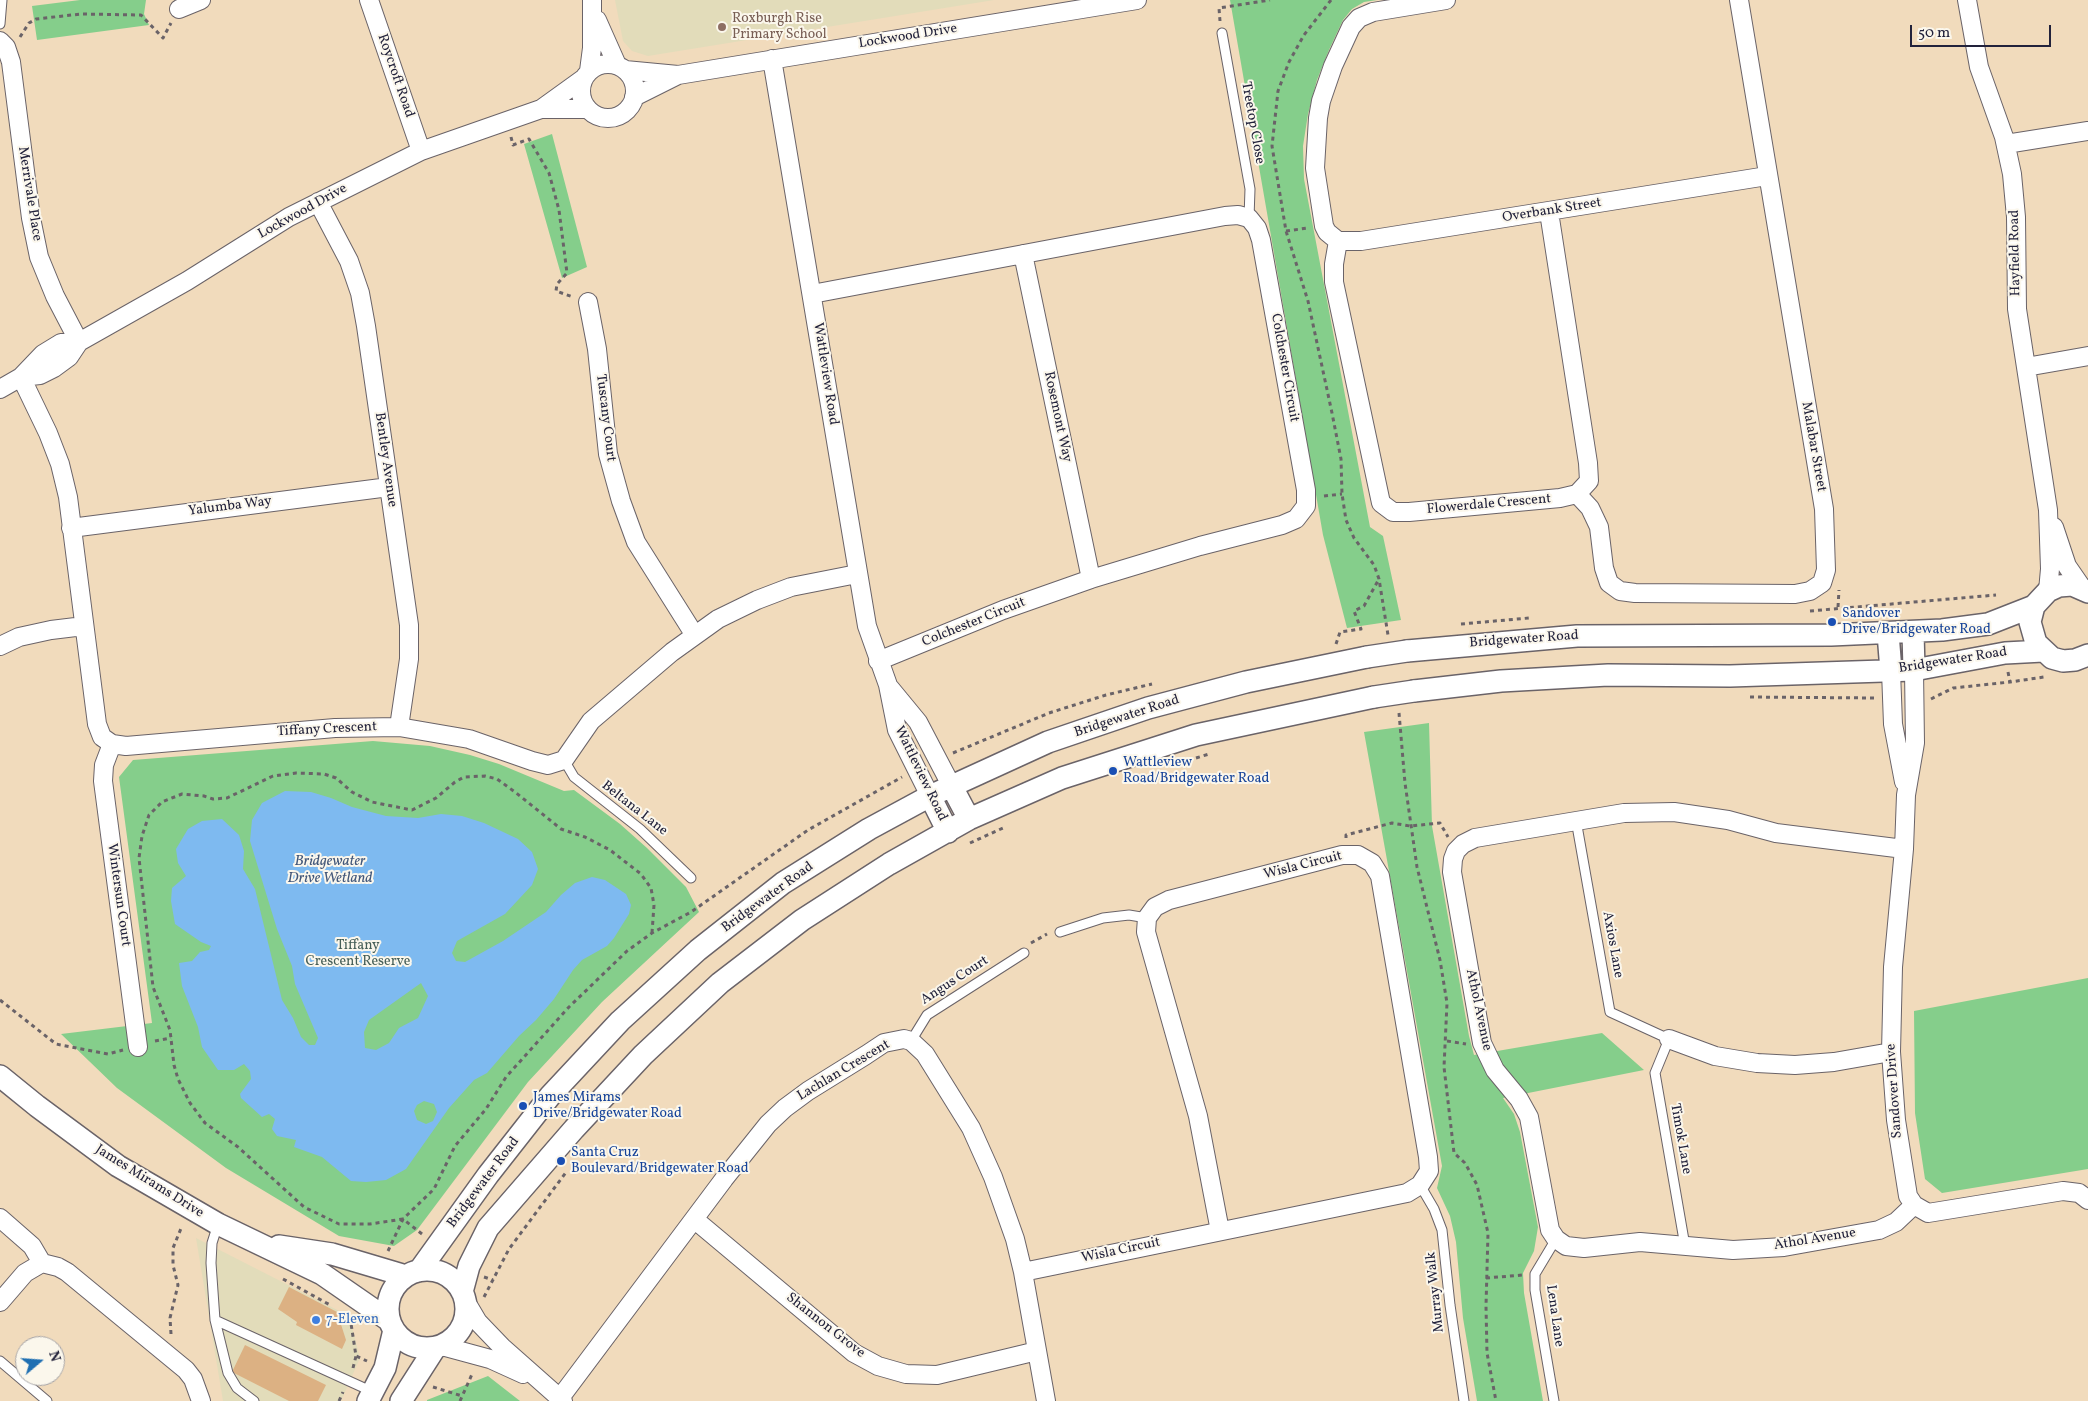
<!DOCTYPE html>
<html>
<head>
<meta charset="utf-8">
<style>
	body { margin:0 }
	#map { position:relative; width:2088px; height:1401px; overflow:hidden; background:#f1dbbc; font-family:Vollkorn,serif }
	canvas { display:block }
	.north { position:absolute; left:15px; top:1336px; width:50px; height:50px; box-sizing:border-box; background:#fbf7ec; border:1px solid #a4a2a5; border-radius:50%; rotate:72deg; font-size:14px; font-weight:700; line-height:20px; text-align:center; color:#22223b }
	.north::after { content:''; display:block; margin:auto; width:18px; height:22px; background:#1f6fb2; clip-path:polygon(50% 0,100% 100%,50% 72%,0 100%) }
	.scale { position:absolute; left:1910px; top:25px; width:141px; height:22px; box-sizing:border-box; border:2px solid #22223b; border-top:0; padding-left:6px; font-size:15px; line-height:18px; white-space:nowrap; color:#22223b; -webkit-text-stroke:4px #fbf7ec; paint-order:stroke }
</style>
</head>
<body>
<div id="map">
<canvas width="2088" height="1401"></canvas>
<div class="north">N</div>
<div class="scale">50 m</div>
</div>
<script>
const ctx = document.querySelector('canvas').getContext('2d');
ctx.lineJoin = 'round';
function paint(path, color) { ctx.fillStyle = color; ctx.fill(path, 'evenodd'); }
const shape = rows => new Path2D(rows.map(r => 'M' + r).join(''));
function trace(path, color, width, dash) { ctx.strokeStyle = color; ctx.lineWidth = width; ctx.lineCap = dash ? 'butt' : 'round'; ctx.setLineDash(dash || []); ctx.stroke(path); }
function drawText(font, color, halo, rows, align = 'center') {
  ctx.font = font + ' Vollkorn,serif'; ctx.lineWidth = 4; ctx.setLineDash([]); ctx.textBaseline = 'middle'; ctx.strokeStyle = halo; ctx.fillStyle = color; for (const [text, x, y, turn = 0] of rows) {
    ctx.save(); ctx.translate(x, y); ctx.rotate((+turn || 0) * Math.PI / 180); ctx.textAlign = isNaN(turn) ? turn : align; if (halo) ctx.strokeText(text, 0, 0); ctx.fillText(text, 0, 0); ctx.restore();
  }
}
paint(shape([
	[615,0,994,0,648,56,632,51,623,41],
	[196,1238,349,1316,360,1358,341,1401,223,1401]
]), '#e2dcba');
paint(shape([
	[80,0,146,0,144,14,149,25,37,40,32,6],
	[1230,0,1377,0,1364,2,1352,9,1343,20,1329,50,1317,80,1308,114,1303,146,1304,179,1370,527,1383,536,1401,620,1347,628,1323,535],
	[552,134,587,267,562,278,524,144],
	[1429,723,1432,826,1469,1036,1474,1055,1602,1033,1644,1070,1503,1098,1514,1114,1520,1132,1538,1227,1534,1251,1523,1273,1524,1293,1543,1401,1477,1401,1463,1318,1456,1242,1450,1216,1437,1188,1442,1166,1364,732],
	[373,741,430,746,470,755,499,764,564,791,574,790,620,824,647,848,686,887,699,912,602,1002,528,1082,417,1230,394,1246,339,1236,226,1168,117,1088,61,1034,152,1023,119,777,133,760],
	[2088,978,2088,1169,1942,1193,1925,1179,1915,1113,1914,1011],
	[488,1376,520,1401,427,1401,427,1400]
]), '#85ce8b');
paint(shape([
	[285,791,311,792,331,798,352,807,386,816,418,818,441,814,462,816,484,823,518,839,532,852,538,869,532,885,505,914,457,941,452,953,456,961,465,962,503,941,546,912,561,895,575,883,592,877,605,880,626,894,631,905,629,914,614,938,607,946,582,960,573,970,554,999,536,1020,519,1036,487,1073,474,1080,449,1108,406,1169,386,1180,366,1182,351,1181,322,1157,294,1147,296,1140,277,1136,272,1129,275,1119,269,1114,262,1117,241,1098,240,1094,251,1079,250,1071,244,1064,234,1070,218,1070,202,1047,198,1027,182,986,179,963,192,961,200,952,209,950,211,946,201,942,175,924,171,901,172,888,186,876,178,863,176,849,188,829,202,821,222,819,239,835,244,851,243,869,255,889,282,1000,293,1018,301,1037,309,1045,315,1045,318,1038,295,984,292,966,277,929,250,841,252,820,262,803],
	[421,983,428,996,418,1018,399,1028,389,1043,376,1050,365,1048,364,1032,369,1020],
	[424,1101,434,1104,437,1112,433,1121,426,1124,417,1120,414,1111,417,1105]
]), '#7ebaf0');
paint(shape([
	[289,1287,337,1312,346,1340,342,1349,296,1325,297,1322,278,1309],
	[245,1345,326,1385,318,1401,289,1401,232,1372]
]), '#dcb183');
const service = shape([
	[0,24,2,0],
	[1222,33,1250,189,1249,218],
	[564,760,574,777,640,829,691,878],
	[1576,820,1610,1012,1669,1039,1655,1073,1685,1246],
	[1060,932,1103,918,1129,915,1147,918],
	[911,1041,927,1015,1024,953],
	[1420,1185,1434,1209,1442,1230,1450,1305,1464,1401],
	[218,1224,212,1243,211,1263,215,1320,228,1373,237,1388,254,1401],
	[215,1320,373,1392],
	[0,1361,47,1401],
	[1554,1401,1535,1290,1535,1274,1556,1239]
]);
const minor = shape([
	[369,0,421,151],
	[1446,0,1373,12,1359,18,1351,27,1333,66,1321,101,1318,118,1315,168,1324,226,1327,232,1338,241,1361,241,1767,176],
	[1967,0,1979,67,2004,137,2012,174,2016,217,2017,309,2048,510,2050,569,2048,591],
	[179,9,201,0],
	[597,20,617,65],
	[0,41,6,47,11,62,31,218,39,257,55,296,79,342],
	[772,59,867,626,888,685,897,730,930,796],
	'581 91a27 27 0 1 1 54 0a27 27 0 1 1-54 0Z',
	[625,70,678,75,1137,0],
	[589,71,592,48,592,0],
	[634,97,678,75],
	[542,109,588,109],
	[2006,144,2088,131],
	[318,202,349,261,360,293,366,326,409,625,409,659,399,727],
	[1338,241,1334,264,1334,282,1381,503,1393,512,1409,512,1560,498,1577,494,1589,481,1588,463,1549,212],
	[1023,254,1091,579],
	[812,294,1225,216,1238,215,1249,218,1257,228,1261,240,1306,490,1306,506,1296,519,1282,525,1200,546,1091,579,1003,610,878,661],
	[588,302,597,349,608,454,621,501,636,542,694,634],
	[2026,367,2088,356],
	[21,377,48,433,60,464,68,497,97,724,102,737,112,744,126,746,335,728,399,727,469,739,532,761,548,765,564,760,591,721,672,652,718,619,757,600,791,587,857,574],
	[21,377,40,375,54,368,69,357,79,342],
	[0,389,21,377,43,354,61,343,79,342,187,281,289,217,421,151,541,109,584,78],
	[1577,494,1590,508,1599,527,1604,568,1609,583,1620,591,1635,593,1795,594,1810,591,1822,583,1826,570,1824,509,1739,0],
	[2054,527,2067,566,2083,589],
	[71,528,389,487],
	[0,646,19,637,51,630,84,626],
	[1914,670,1915,743,1906,795,1904,849,1893,967,1891,1052,1896,1120,1908,1196,1914,1205,1928,1213,2063,1191,2079,1193,2088,1200],
	[1891,671,1893,724,1904,782],
	[890,688,918,722,951,785],
	[112,744,104,765,103,781,138,1047],
	[1904,849,1776,833,1728,820,1674,812,1624,813,1475,838,1463,844,1456,851,1453,859,1452,872,1482,1043,1495,1070,1519,1099,1529,1117,1550,1230,1556,1239,1566,1246,1584,1248,1640,1242,1733,1250,1784,1247,1879,1230,1896,1222,1914,1205],
	[1669,1039,1715,1056,1757,1063,1795,1065,1834,1062,1891,1052],
	[0,1218,32,1246,42,1263,58,1267,67,1272,186,1370,193,1379,201,1401],
	[694,1219,854,1353,878,1366,906,1374,937,1375,1037,1351],
	[1023,1272,1407,1193,1420,1185,1429,1171,1428,1157,1380,876,1372,863,1358,855,1342,855,1169,900,1155,907,1147,918,1146,932,1198,1116,1220,1231],
	[465,1300,478,1322,502,1347,563,1401],
	[0,1302,25,1273,42,1263],
	[442,1346,490,1359,523,1374],
	[560,1398,724,1179,768,1124,785,1108,808,1091,866,1055,884,1043,904,1039,911,1041,925,1054,971,1128,993,1177,1015,1239,1023,1272,1046,1401]
]);
const tertiary = shape([
	[2088,592,2072,585,2059,586,2048,591,2034,606,2030,622,2036,643,2052,658,2063,661,2075,660,2088,655],
	[1913,632,1914,670],
	[1888,633,1891,671],
	[1407,651,1577,636,1831,635,1942,630,1988,624,2034,606],
	[1414,691,1501,681,1608,675,1730,676,1914,670,2005,653,2043,651],
	[951,785,969,819],
	[930,796,948,832],
	[0,1076,37,1106,118,1166,218,1224,322,1274,390,1321],
	[279,1246,332,1254,406,1276],
	'388 1309a39 39 0 1 1 78 0a39 39 0 1 1-78 0Z',
	[419,1271,488,1175,550,1096,620,1021,698,950,783,883,869,829,930,796,1048,742,1148,708,1246,682,1367,657],
	[462,1292,469,1266,488,1228,574,1129,643,1055,720,983,802,920,889,864,969,819,1062,778,1196,735,1374,697],
	[368,1401,385,1368,394,1330],
	[401,1401,435,1348]
]);
trace(service, '#6a6368', 11);
trace(minor, '#6a6368', 20);
trace(tertiary, '#6a6368', 24);
trace(shape([
	[1331,0,1304,35,1289,62,1278,91,1272,146,1286,231,1308,301,1332,413,1341,459,1342,494,1346,520,1354,538,1374,565,1379,579,1388,635],
	[1220,21,1219,8,1270,0],
	[20,37,29,23,36,19,81,14,141,15,163,38,171,23],
	[511,137,513,145,529,139,549,173,559,210,567,273,557,284,556,291,573,297],
	[1286,231,1308,228],
	[1324,496,1342,494],
	[1838,607,1839,590],
	[1810,611,1996,595],
	[1461,624,1529,618],
	[1336,644,1340,632,1361,629,1354,611,1364,606,1379,579],
	[2008,672,2010,682,2044,677],
	[1750,697,1876,698],
	[1931,699,1953,688,2010,682],
	[1399,713,1405,783,1417,867,1440,960,1447,1003,1444,1067,1454,1153,1465,1163,1477,1185,1488,1233,1486,1306,1487,1353,1496,1401],
	[953,753,1049,713,1106,695,1152,684],
	[1196,758,1209,754],
	[1346,838,1346,835,1392,823,1410,826,1440,823,1448,837],
	[970,843,1003,828],
	[1031,943,1047,934],
	[0,1000,56,1044,108,1054,123,1050],
	[155,1041,171,1038],
	[1447,1041,1466,1044],
	[422,1234,403,1219,370,1224,339,1224,304,1207,238,1147,205,1123,190,1103,178,1079,174,1065,170,1030,153,987,139,858,142,836,149,815,162,802,182,794,204,796,213,799,227,798,273,776,296,773,324,774,336,778,352,792,372,802,412,810,436,798,455,782,464,777,485,776,497,779,515,792,561,829,585,837,610,850,641,874,651,888,654,905,652,933],
	[388,1251,403,1219,434,1189,455,1146,486,1109,506,1077,569,1007,627,951,652,933,691,912,808,830,902,777],
	[484,1277,493,1280],
	[1486,1278,1523,1275],
	[283,1279,330,1305],
	[484,1297,509,1249,567,1171],
	[350,1317,356,1356,367,1361],
	[171,1334,170,1318,178,1285,173,1265,173,1248,182,1226],
	[353,1368,356,1356],
	[433,1387,462,1396],
	[339,1401,343,1392],
	[460,1401,473,1372]
]), '#6a6368', 3, [4, 4]);
trace(service, '#fff', 9);
trace(minor, '#fff', 18);
trace(tertiary, '#fff', 21);
const tertiaryBridge = shape([
	[1367,657,1407,651],
	[1374,697,1414,691]
]);
trace(tertiaryBridge, '#6a6368', 24, []);
trace(tertiaryBridge, '#fff', 21);
for (const [x, y, r, color] of [
	[722,27,5,"#8d6e63"],
	[1832,622,5,"#1a4fb4"],
	[1113,771,5,"#1a4fb4"],
	[523,1106,5,"#1a4fb4"],
	[561,1161,5,"#1a4fb4"],
	[316,1320,5,"#3f7fe0"]
]) { const dot = new Path2D(); dot.arc(x, y, r, 0, 2 * Math.PI); ctx.fillStyle = color; ctx.fill(dot); trace(dot, '#fbf7ec', 2); }
drawText('14px', '#785e54', '#fbf7ec', [
	["Roxburgh Rise",732,19],
	["Primary School",732,35]
], 'left');
drawText('14px', '#22223b', '#fbf7ec', [
	["Lockwood Drive",908,37,-9],
	["Roycroft Road",395,76,71],
	["Treetop Close",1252,123,80],
	["Merrivale Place",29,194,81],
	["Overbank Street",1552,211,-9],
	["Lockwood Drive",303,212,-29],
	["Hayfield Road",2016,253,-91],
	["Colchester Circuit",1284,368,80],
	["Wattleview Road",825,374,81],
	["Rosemont Way",1057,417,78],
	["Tuscany Court",605,418,83],
	["Malabar Street",1813,447,80],
	["Bentley Avenue",385,460,82],
	["Flowerdale Crescent",1489,505,-5],
	["Yalumba Way",230,507,-7],
	["Colchester Circuit",974,623,-22],
	["Bridgewater Road",1524,640,-4],
	["Bridgewater Road",1953,661,-9],
	["Bridgewater Road",1127,717,-18],
	["Tiffany Crescent",327,730,-3],
	["Wattleview Road",920,774,64],
	["Beltana Lane",634,809,38],
	["Wisla Circuit",1303,866,-14],
	["Wintersun Court",118,895,82],
	["Bridgewater Road",768,898,-36],
	["Axios Lane",1612,945,80],
	["Angus Court",955,981,-33],
	["Athol Avenue",1478,1010,78],
	["Lachlan Crescent",844,1071,-31],
	["Sandover Drive",1895,1091,-94],
	["Timok Lane",1680,1139,80],
	["James Mirams Drive",149,1182,32],
	["Bridgewater Road",484,1183,-53],
	["Athol Avenue",1815,1240,-9],
	["Wisla Circuit",1121,1251,-12],
	["Murray Walk",1436,1292,-96],
	["Lena Lane",1554,1316,82],
	["Shannon Grove",825,1326,38]
]);
drawText('14px', '#164399', '#fbf7ec', [
	["Sandover",1842,614],
	["Drive/Bridgewater Road",1842,630],
	["Wattleview",1123,763],
	["Road/Bridgewater Road",1123,779],
	["James Mirams",533,1098],
	["Drive/Bridgewater Road",533,1114],
	["Santa Cruz",571,1153],
	["Boulevard/Bridgewater Road",571,1169]
], 'left');
drawText('14px', '#455e57', '#fbf7ec', [
	["Tiffany",358,946],
	["Crescent Reserve",358,962]
]);
drawText('14px', '#366cbe', '#fbf7ec', [
	["7-Eleven",326,1320]
], 'left');
drawText('italic 15px', '#42577a', '#fbf7ec', [
	["Bridgewater",330,862],
	["Drive Wetland",330,879]
]);
</script>
</body>
</html>
